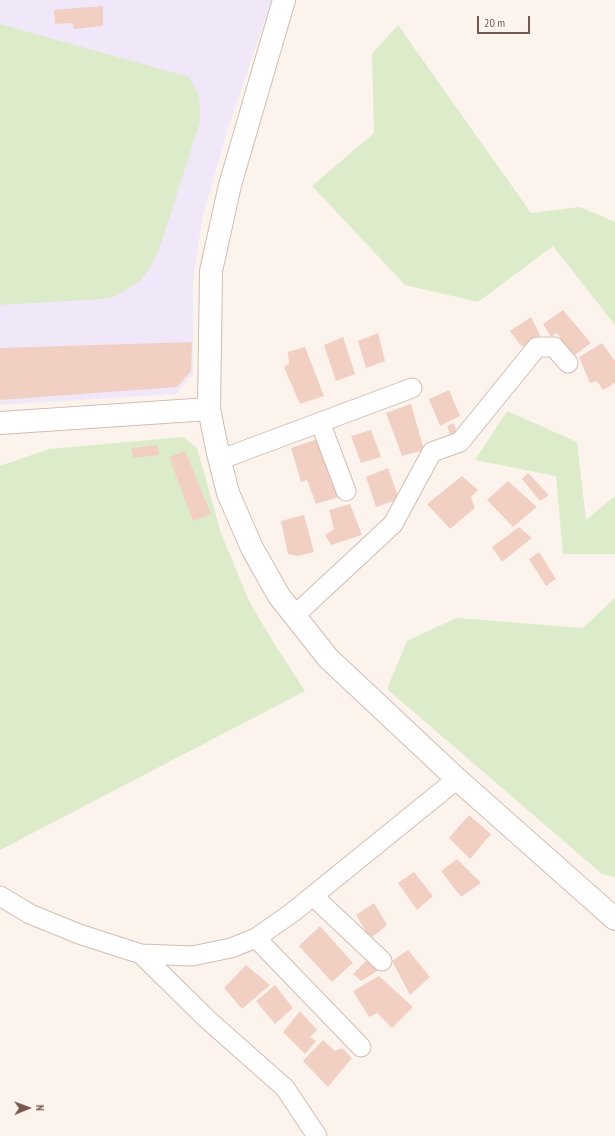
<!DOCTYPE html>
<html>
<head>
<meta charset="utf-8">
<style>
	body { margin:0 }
	#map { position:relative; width:615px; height:1136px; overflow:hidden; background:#fcf4ec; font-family:"PT Sans Narrow",sans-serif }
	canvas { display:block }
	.north { position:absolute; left:8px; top:1088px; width:40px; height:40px; -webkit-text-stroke:3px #fff8f2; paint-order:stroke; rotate:89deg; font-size:11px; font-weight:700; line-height:16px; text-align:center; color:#78574e }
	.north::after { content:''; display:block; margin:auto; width:14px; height:18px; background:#78574e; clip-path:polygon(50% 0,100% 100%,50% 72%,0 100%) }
	.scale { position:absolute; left:477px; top:16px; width:53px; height:18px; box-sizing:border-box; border:2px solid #78574e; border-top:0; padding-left:5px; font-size:12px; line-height:14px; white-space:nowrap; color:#78574e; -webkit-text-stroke:3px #fff8f2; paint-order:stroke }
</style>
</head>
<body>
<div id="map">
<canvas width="615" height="1136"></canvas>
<div class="north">N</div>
<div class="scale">20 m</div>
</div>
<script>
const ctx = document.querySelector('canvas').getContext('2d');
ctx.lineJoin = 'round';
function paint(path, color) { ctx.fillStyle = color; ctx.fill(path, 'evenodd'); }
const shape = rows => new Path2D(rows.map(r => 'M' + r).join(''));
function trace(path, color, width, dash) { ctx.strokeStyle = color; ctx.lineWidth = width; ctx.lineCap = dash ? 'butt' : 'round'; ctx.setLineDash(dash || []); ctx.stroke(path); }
paint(shape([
	[0,0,272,0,228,128,202,220,193,282,193,374,176,394,0,405]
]), '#f0e8f9');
paint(shape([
	[0,24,189,77,198,93,200,103,200,122,159,250,149,269,140,281,116,296,102,299,0,305],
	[398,25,531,213,580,207,615,222,615,325,553,246,478,302,405,285,312,186,374,133,372,54],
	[507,411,577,442,586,520,615,496,615,554,563,554,556,476,475,460],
	[183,437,197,448,221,533,249,601,275,645,305,691,0,850,0,466,49,449],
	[615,598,615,877,602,874,387,689,407,641,456,618,583,628]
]), '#dcebc9');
paint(shape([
	[103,6,103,26,74,29,73,23,55,24,54,10],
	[563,310,591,343,572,357,557,333,551,337,543,324],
	[531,317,540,335,522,347,510,331],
	[378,333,385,361,366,368,358,341],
	[343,337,355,374,336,381,324,345],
	[192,342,191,371,177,387,0,400,0,348],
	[602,343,615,361,615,383,603,390,597,381,590,383,579,357],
	[305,347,324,396,300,404,284,367,289,364,288,352],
	[449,390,460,416,440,426,429,399],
	[411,404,424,450,402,456,386,413],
	[454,423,457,434,451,437,447,426],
	[371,430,381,457,361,463,351,436],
	[318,439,342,496,316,504,307,480,301,482,291,448],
	[157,445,159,455,133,458,131,448],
	[185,451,211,514,193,521,169,457],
	[388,468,399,499,376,507,366,477],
	[528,473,549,495,540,501,522,479],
	[462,476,478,490,471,497,475,508,450,529,427,504],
	[508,481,537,507,513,527,487,500],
	[350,504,362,535,331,545,325,535,334,529,329,510],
	[304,515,314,552,298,556,288,554,281,521],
	[519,527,532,538,502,562,492,547],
	[539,552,556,579,546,586,529,559],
	[469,815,491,834,470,859,449,838],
	[457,859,481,883,461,897,441,871],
	[414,872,433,896,417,910,398,883],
	[374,903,387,925,370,939,356,915],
	[320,926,353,963,332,982,299,946],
	[408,950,430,977,410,995,392,961],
	[366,961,379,970,361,981,353,974],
	[246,965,270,985,242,1009,224,988],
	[379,976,413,1007,392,1028,377,1013,369,1017,353,991],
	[275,985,293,1008,275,1024,256,1001],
	[300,1011,317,1030,310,1037,316,1041,305,1054,283,1032],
	[323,1040,335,1051,342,1048,352,1058,328,1087,303,1061]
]), '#f2cfc3');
const minor = shape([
	[320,422,346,491],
	[219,460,412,388],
	[294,616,393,524,432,452,460,442,537,347,554,347,568,363],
	[0,896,30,914,79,934,141,954,192,956,231,948,256,938,293,912,457,779],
	[313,896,382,961],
	[256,938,361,1047],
	[141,954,207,1019,285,1088,317,1136]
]);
const tertiary = shape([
	[284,0,230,185,211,271,209,409,218,453,228,493,252,548,279,596,328,658,457,779,615,919],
	[0,423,209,409]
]);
trace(minor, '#d2bcb3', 21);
trace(tertiary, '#d2bcb3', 24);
trace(minor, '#fff', 19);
trace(tertiary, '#fff', 22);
</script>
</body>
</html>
